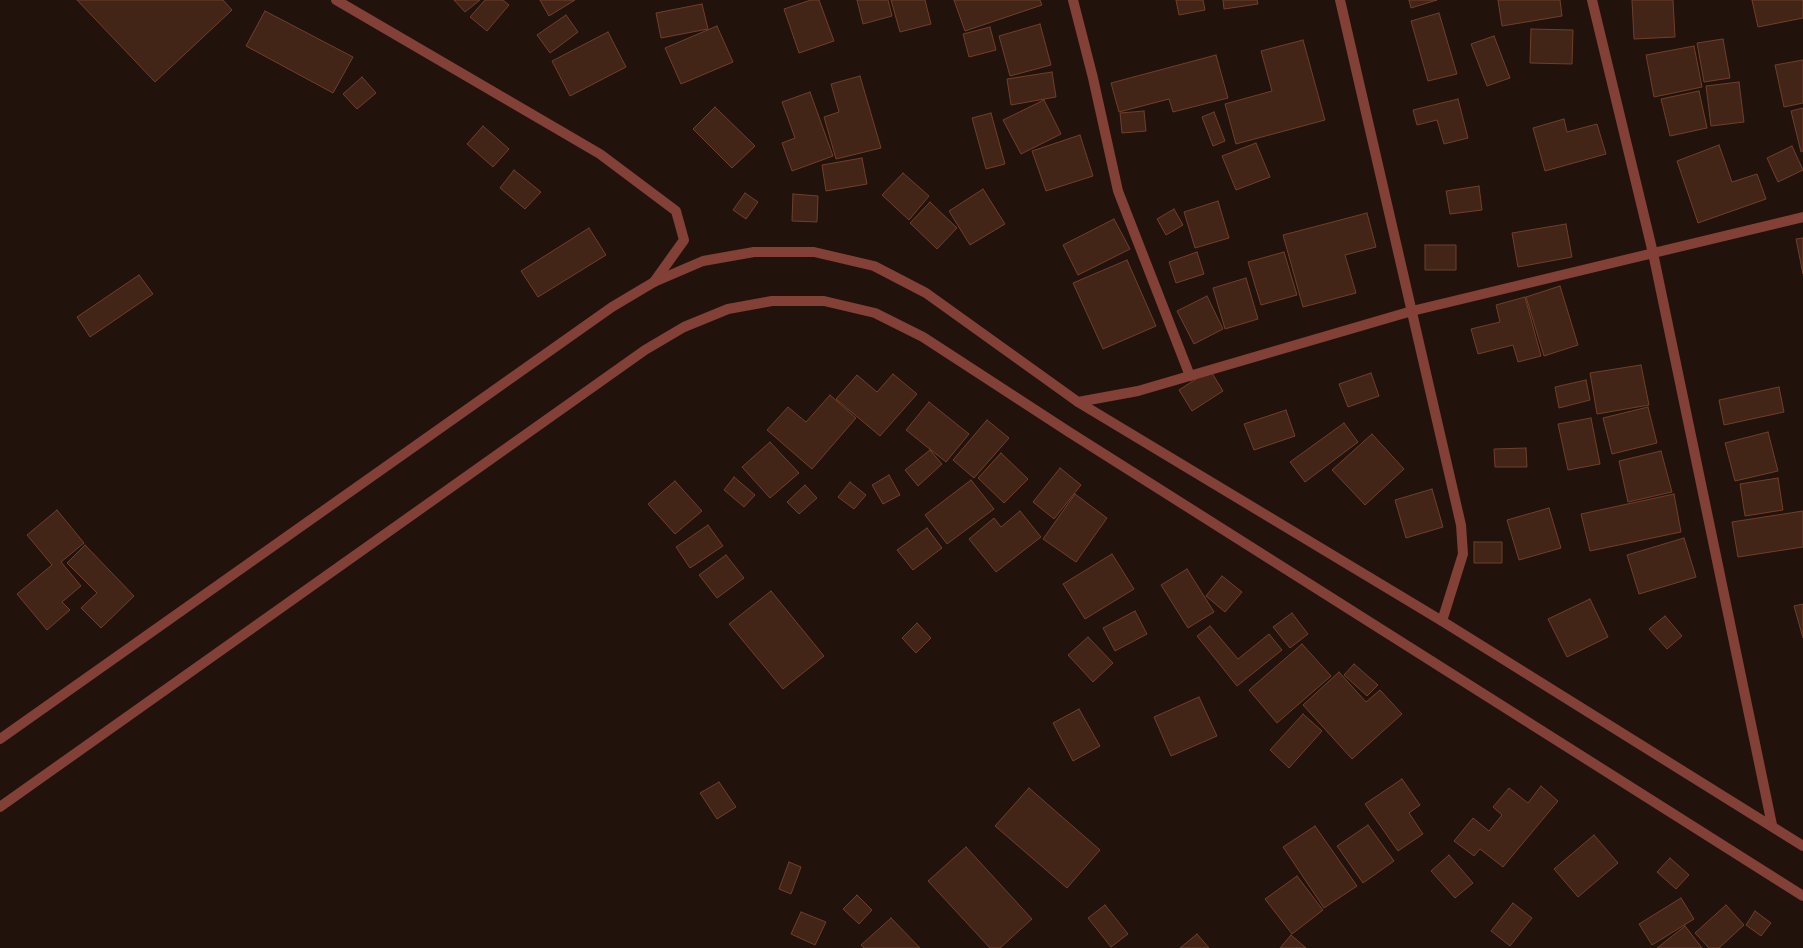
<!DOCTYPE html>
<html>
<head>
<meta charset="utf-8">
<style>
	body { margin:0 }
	canvas { display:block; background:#21120c }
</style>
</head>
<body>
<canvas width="1803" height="948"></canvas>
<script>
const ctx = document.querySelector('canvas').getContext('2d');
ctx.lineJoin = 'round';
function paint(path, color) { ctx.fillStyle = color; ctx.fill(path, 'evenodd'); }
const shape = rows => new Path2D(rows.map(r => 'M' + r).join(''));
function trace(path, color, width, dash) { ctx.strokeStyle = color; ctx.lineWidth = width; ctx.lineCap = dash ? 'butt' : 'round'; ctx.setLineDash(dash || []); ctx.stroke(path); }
const building = shape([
	[77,0,223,0,232,10,155,82,77,0],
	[454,0,480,0,465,12,454,0],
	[485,0,503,0,509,5,487,31,470,17,485,0],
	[540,0,575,0,549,16,540,0],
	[811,0,819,0,834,41,799,53,784,9,811,0],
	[857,0,888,0,892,16,863,24,857,0],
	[891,0,925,0,931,24,900,32,891,0],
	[954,0,1040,0,1042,5,965,31,954,0],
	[1176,0,1203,0,1205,10,1179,15,1176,0],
	[1223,0,1257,0,1258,4,1224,9,1223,0],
	[1409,0,1437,0,1411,8,1409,0],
	[1498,0,1560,0,1562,16,1502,26,1498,0],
	[1632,0,1673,0,1675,37,1634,39,1632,0],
	[1752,0,1803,0,1803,18,1758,27,1752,0],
	[702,4,708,29,661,38,656,13,702,4],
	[265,11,353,57,333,93,246,46,265,11],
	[1439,13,1457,74,1428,81,1411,21,1439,13],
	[566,15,578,32,550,53,537,35,566,15],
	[1040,24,1051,65,1010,76,999,36,1040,24],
	[717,26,733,62,681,84,665,48,717,26],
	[990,27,996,50,969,57,963,34,990,27],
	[1531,29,1573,30,1572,64,1530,63,1531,29],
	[608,32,626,67,570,96,552,61,608,32],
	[1494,36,1510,78,1487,86,1471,44,1494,36],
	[1723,39,1730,78,1704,82,1697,43,1723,39],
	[1303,40,1325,120,1236,144,1225,104,1272,91,1261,51,1303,40],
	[1694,46,1702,87,1654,97,1646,55,1694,46],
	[1216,55,1228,98,1173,112,1169,99,1119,112,1111,83,1216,55],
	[1803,60,1803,103,1784,107,1775,65,1803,60],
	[1052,72,1056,97,1011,105,1007,79,1052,72],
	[860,76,881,148,836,159,824,117,839,112,831,84,860,76],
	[362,77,376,93,357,109,343,94,362,77],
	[1739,82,1744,122,1711,126,1706,86,1739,82],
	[1699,91,1707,128,1670,136,1661,99,1699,91],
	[810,92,833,156,792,171,782,143,795,138,782,102,810,92],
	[1458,99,1468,138,1444,144,1437,120,1417,125,1413,110,1458,99],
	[1044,100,1061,134,1021,154,1003,120,1044,100],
	[715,107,755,146,732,168,693,129,715,107],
	[1803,108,1803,151,1801,152,1791,111,1803,108],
	[1144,111,1146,131,1122,133,1120,113,1144,111],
	[1214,112,1225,141,1213,146,1202,117,1214,112],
	[991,113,1005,164,986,169,972,118,991,113],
	[1564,119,1567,132,1597,124,1606,154,1545,171,1533,128,1564,119],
	[483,126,509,149,493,167,467,144,483,126],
	[1080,135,1093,176,1046,191,1032,151,1080,135],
	[1256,143,1270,177,1236,190,1222,156,1256,143],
	[1719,145,1732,182,1757,174,1766,199,1698,223,1677,161,1719,145],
	[1792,146,1803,170,1778,182,1767,158,1792,146],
	[862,158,867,184,826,191,822,165,862,158],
	[514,170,541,192,525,209,500,188,514,170],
	[903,173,929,196,909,220,882,195,903,173],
	[1479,186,1482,210,1450,214,1446,191,1479,186],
	[983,189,1005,224,970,245,949,211,983,189],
	[745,193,758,202,746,219,733,210,745,193],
	[793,194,818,196,817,222,792,221,793,194],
	[1218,201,1229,238,1195,248,1184,212,1218,201],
	[930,202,957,228,937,249,910,223,930,202],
	[1174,209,1183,225,1166,235,1157,219,1174,209],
	[1367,213,1376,247,1345,255,1356,293,1303,307,1283,235,1367,213],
	[1114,219,1130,249,1078,275,1063,245,1114,219],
	[1566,224,1572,257,1518,267,1512,233,1566,224],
	[589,228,606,255,538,297,521,271,589,228],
	[1803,238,1803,274,1796,239,1803,238],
	[1425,245,1456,245,1456,270,1425,270,1425,245],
	[1197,252,1204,274,1176,283,1169,262,1197,252],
	[1284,252,1297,295,1261,305,1248,262,1284,252],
	[1127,260,1156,326,1103,349,1073,283,1127,260],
	[139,275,153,294,90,337,77,317,139,275],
	[1246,278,1258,319,1225,329,1213,288,1246,278],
	[1560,286,1578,345,1544,356,1526,297,1560,286],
	[1207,296,1223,329,1194,344,1177,311,1207,296],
	[1525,297,1541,356,1518,362,1513,345,1478,354,1471,329,1500,322,1496,305,1525,297],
	[1641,365,1649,405,1597,414,1590,373,1641,365],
	[1210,370,1223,391,1192,411,1179,390,1210,370],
	[1371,373,1379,396,1348,407,1339,384,1371,373],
	[893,374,917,394,880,436,836,399,857,375,877,392,893,374],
	[1586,380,1590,400,1559,408,1555,387,1586,380],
	[1779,387,1784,412,1724,425,1719,400,1779,387],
	[830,395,856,418,812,469,767,430,788,407,806,422,830,395],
	[929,402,969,434,946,462,906,430,929,402],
	[1648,407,1657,443,1612,454,1603,418,1648,407],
	[1286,410,1295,436,1254,450,1244,424,1286,410],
	[1591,418,1600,464,1568,470,1558,424,1591,418],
	[987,420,1009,438,974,478,953,460,987,420],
	[1344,423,1358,442,1305,482,1290,462,1344,423],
	[1768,432,1778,471,1735,481,1725,443,1768,432],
	[1372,434,1404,469,1365,505,1332,470,1372,434],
	[770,442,799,473,770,498,742,467,770,442],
	[1526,448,1527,467,1495,467,1494,449,1526,448],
	[930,450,942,464,918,486,905,470,930,450],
	[1661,451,1672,492,1628,502,1619,461,1661,451],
	[1001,453,1028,479,1004,503,978,478,1001,453],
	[1060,468,1081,485,1054,519,1033,502,1060,468],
	[889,475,900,495,883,504,872,485,889,475],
	[734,477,755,495,744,507,724,490,734,477],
	[1778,478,1783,510,1745,516,1740,484,1778,478],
	[971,480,994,509,947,544,925,515,971,480],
	[675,481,702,511,675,534,648,504,675,481],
	[850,482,866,495,854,509,838,497,850,482],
	[805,485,817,498,799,514,787,502,805,485],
	[1432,489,1443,527,1406,538,1395,500,1432,489],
	[1075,494,1107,518,1076,562,1043,539,1075,494],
	[1674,494,1681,532,1590,551,1581,514,1674,494],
	[1549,508,1561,548,1519,560,1507,520,1549,508],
	[57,510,84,543,61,562,81,586,62,602,70,610,47,630,17,594,52,565,27,535,57,510],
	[1020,511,1041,537,996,572,969,539,994,518,1001,527,1020,511],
	[1803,511,1803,547,1738,557,1732,522,1803,511],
	[708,525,723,546,690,568,676,547,708,525],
	[927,528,942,548,913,570,897,550,927,528],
	[1684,538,1696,577,1639,594,1627,555,1684,538],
	[1474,542,1502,542,1502,563,1474,563,1474,542],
	[85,545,134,596,101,628,81,608,97,593,67,563,85,545],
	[1112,554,1134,589,1085,619,1063,584,1112,554],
	[726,555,744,578,717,598,699,575,726,555],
	[1187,569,1214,612,1188,628,1161,585,1187,569],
	[1222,576,1242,592,1225,612,1206,596,1222,576],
	[771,591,824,656,783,689,729,624,771,591],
	[1590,599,1608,637,1567,657,1548,619,1590,599],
	[1803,604,1803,638,1794,606,1803,604],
	[1135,611,1147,634,1115,651,1103,628,1135,611],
	[1292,613,1308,634,1290,648,1273,627,1292,613],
	[1665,616,1682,636,1667,649,1649,629,1665,616],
	[917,623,931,638,916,653,902,638,917,623],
	[1210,626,1238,659,1269,634,1282,650,1237,686,1197,636,1210,626],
	[1088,637,1113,663,1093,682,1068,655,1088,637],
	[1302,644,1331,676,1277,723,1249,690,1302,644],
	[1354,664,1378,685,1367,696,1344,675,1354,664],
	[1339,672,1366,702,1380,690,1402,714,1352,759,1303,705,1339,672],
	[1199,697,1217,736,1171,756,1154,717,1199,697],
	[1079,709,1100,746,1073,761,1053,723,1079,709],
	[1303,714,1322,731,1289,768,1270,750,1303,714],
	[1402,779,1420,805,1409,813,1423,834,1398,851,1365,804,1402,779],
	[719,782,736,807,717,819,700,793,719,782],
	[1541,786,1558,801,1503,867,1480,849,1474,856,1454,841,1473,818,1489,831,1502,815,1493,807,1509,788,1528,803,1541,786],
	[1029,788,1100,850,1067,888,995,826,1029,788],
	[1368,825,1394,861,1363,883,1337,846,1368,825],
	[1315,826,1357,886,1324,908,1283,847,1315,826],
	[1594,835,1618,863,1578,897,1554,869,1594,835],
	[966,847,1032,919,1000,948,990,948,928,881,966,847],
	[1449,855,1473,883,1455,898,1431,871,1449,855],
	[1670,858,1689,875,1676,889,1657,872,1670,858],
	[789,862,801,867,791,894,779,889,789,862],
	[1297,876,1323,910,1292,934,1265,899,1297,876],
	[857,895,872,910,859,924,843,909,857,895],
	[1681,898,1694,919,1652,945,1639,924,1681,898],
	[1513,903,1532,918,1510,946,1491,931,1513,903],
	[1105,905,1128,934,1111,947,1088,918,1105,905],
	[1726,905,1744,925,1719,948,1709,948,1695,933,1726,905],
	[1755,911,1771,923,1761,936,1746,925,1755,911],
	[801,912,826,922,815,945,791,934,801,912],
	[891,918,920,948,864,948,861,945,891,918],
	[1685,926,1702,948,1657,948,1685,926],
	[1197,934,1209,948,1180,948,1197,934],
	[1291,935,1306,948,1280,948,1291,935]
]);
paint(building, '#432518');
trace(building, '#703e29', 1);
trace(shape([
	[336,0,600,154,676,211,684,240,654,282],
	[1073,0,1093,78,1118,191,1190,376],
	[1340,0,1461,525,1463,554,1442,621],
	[1592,0,1653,253,1772,825],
	[1078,402,1138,391,1412,311,1803,217]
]), '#824036', 10);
trace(shape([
	[0,739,612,307,654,282,703,261,754,252,814,252,874,266,926,293,1078,402,1442,621,1803,846],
	[0,807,645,350,684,327,728,309,772,301,824,301,875,313,923,337,1069,432,1803,896]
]), '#824036', 10);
</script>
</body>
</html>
